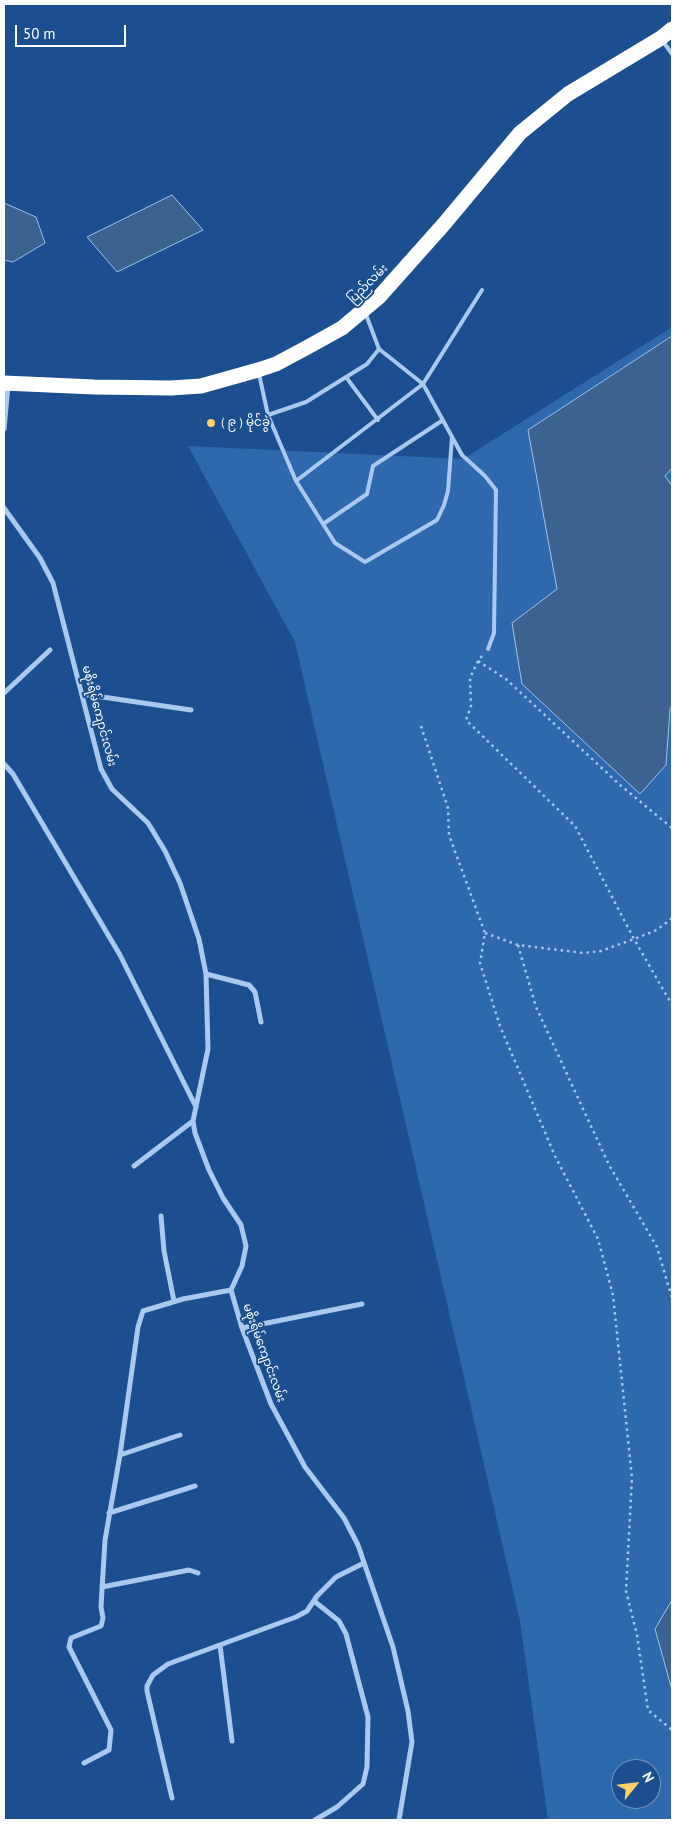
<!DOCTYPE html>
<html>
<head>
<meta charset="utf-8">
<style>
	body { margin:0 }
	#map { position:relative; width:676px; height:1824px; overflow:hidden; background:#1b4f8f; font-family:"PT Sans",sans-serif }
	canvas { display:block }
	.frame { position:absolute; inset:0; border:5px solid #fff; pointer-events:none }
	.north { position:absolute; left:611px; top:1759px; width:50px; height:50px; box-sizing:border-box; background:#1b4f8f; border:1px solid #7695bc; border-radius:50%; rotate:61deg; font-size:14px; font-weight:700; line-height:20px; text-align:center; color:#fff }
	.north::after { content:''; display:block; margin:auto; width:18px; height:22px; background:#ffd166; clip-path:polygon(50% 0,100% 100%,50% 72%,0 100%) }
	.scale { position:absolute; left:15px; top:25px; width:111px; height:22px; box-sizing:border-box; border:2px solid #fff; border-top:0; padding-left:6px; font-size:15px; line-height:18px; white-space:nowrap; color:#fff; -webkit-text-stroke:4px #1b4f8f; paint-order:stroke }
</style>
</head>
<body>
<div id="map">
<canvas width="676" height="1824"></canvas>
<div class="frame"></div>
<div class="north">N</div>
<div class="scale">50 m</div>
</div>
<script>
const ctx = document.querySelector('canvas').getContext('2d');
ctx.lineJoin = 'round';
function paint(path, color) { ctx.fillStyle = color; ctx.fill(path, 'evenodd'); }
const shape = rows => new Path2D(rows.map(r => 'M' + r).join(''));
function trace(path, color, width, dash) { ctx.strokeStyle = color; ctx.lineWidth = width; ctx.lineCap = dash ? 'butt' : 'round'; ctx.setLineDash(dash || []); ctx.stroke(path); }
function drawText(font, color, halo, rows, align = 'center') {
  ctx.font = font + ' "PT Sans","Noto Sans Myanmar",sans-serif'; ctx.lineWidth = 4; ctx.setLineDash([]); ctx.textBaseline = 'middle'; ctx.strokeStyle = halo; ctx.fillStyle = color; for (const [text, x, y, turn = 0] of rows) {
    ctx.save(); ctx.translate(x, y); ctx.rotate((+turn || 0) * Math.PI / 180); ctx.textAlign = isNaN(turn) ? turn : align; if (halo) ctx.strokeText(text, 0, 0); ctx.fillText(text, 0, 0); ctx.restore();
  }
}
paint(shape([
	[672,327,672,1820,548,1820,520,1621,295,642,188,446,463,459],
	[621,1769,651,1769,651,1799,621,1799]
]), '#2e69ad');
const water = shape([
	[172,195,203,230,117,272,87,237,172,195],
	[4,203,36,217,45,243,13,262,4,260,4,203],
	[672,336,672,468,665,476,672,486,672,705,670,709,666,765,640,794,522,684,512,623,557,589,528,430,672,336],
	[672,1600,672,1690,655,1629,672,1600]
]);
paint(water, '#3c6290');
trace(water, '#9cc4f0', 1);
trace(shape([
	[482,656,478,661,506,679,619,784,672,828],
	[478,661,470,678,471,706,466,720,575,826,634,939,672,1005],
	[421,726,448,808,449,835,485,933,480,963,500,1026,555,1156,598,1239,613,1295,632,1478,626,1591,637,1635,648,1710,672,1730],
	[485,933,518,945,583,953,601,951,634,939,657,930,672,918],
	[518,945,536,1007,609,1165,657,1247,672,1298]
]), '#a9c9ee', 2.5, [2.5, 4]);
trace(shape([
	[662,40,672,54],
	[482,290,423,384,462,455,485,476,496,490,494,633,488,649],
	[379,349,423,384,296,481,335,543,365,562,437,520,444,505,448,491,452,437],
	[259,374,268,415,306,402,367,364,379,349,365,312],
	[346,377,378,420],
	[268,415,296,481],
	[323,524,367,494,373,466,443,420]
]), '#a9c9ee', 4);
trace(shape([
	[4,429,8,386],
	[4,508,40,558,53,583,101,769,112,789,148,823,165,851,180,883,199,939,206,974,208,1049,193,1121,195,1133,209,1170,223,1198,241,1225,246,1246,242,1266,231,1290,242,1328,271,1404,305,1467,344,1518,358,1545,393,1647,408,1711,412,1742,399,1820],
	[4,693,50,650],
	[82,694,191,710],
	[4,764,13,774,120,955,196,1107],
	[206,974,249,985,255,992,261,1022],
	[134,1166,193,1121],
	[161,1216,164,1251,174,1301],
	[242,1328,362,1304],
	[120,1455,180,1435],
	[109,1513,195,1486],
	[102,1587,189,1570,198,1573],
	[314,1601,339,1621,346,1634,368,1717,367,1767,363,1784,337,1807,315,1820],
	[220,1645,232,1741],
	[84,1763,109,1750,111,1730,69,1647,71,1638,101,1626,103,1618,101,1607,105,1540,120,1455,138,1327,143,1311,183,1299,231,1290],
	[172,1798,147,1691,147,1686,153,1675,168,1664,296,1617,307,1611,317,1596,336,1577,364,1563]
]), '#a9c9ee', 5);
trace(shape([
	[4,383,94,387,171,388,201,386,258,370,276,364,306,348,342,328,379,297,444,224,520,133,568,94,661,38,672,29]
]), '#fff', 15);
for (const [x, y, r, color] of [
	[211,423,5,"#ffd166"]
]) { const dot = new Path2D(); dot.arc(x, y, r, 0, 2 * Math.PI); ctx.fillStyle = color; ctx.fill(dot); trace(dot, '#1b4f8f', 2); }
drawText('12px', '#fff', '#1b4f8f', [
	["ပြည်လမ်း",368,284,-45],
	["မစိုးရိမ်ကျောင်းလမ်း",99,716,75],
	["မစိုးရိမ်ကျောင်းလမ်း",264,1353,70]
]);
drawText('12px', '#fff', '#1b4f8f', [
	["( ၉ ) မိုင်ခွဲ",221,423]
], 'left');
</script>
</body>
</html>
